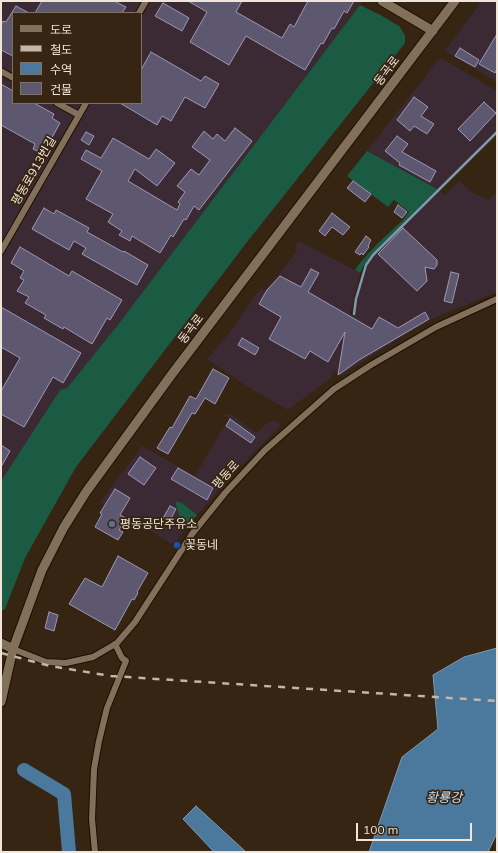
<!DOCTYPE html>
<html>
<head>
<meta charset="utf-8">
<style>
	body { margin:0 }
	#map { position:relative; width:498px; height:853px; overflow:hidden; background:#352512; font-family:Mulish,"Noto Sans KR",sans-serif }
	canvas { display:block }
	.frame { position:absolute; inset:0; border:2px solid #efe5d9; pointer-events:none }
	.legend { position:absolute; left:12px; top:12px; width:130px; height:92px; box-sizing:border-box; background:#352512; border:1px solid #7f7262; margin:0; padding:5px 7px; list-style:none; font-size:12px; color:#efe5d9 }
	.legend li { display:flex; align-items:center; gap:8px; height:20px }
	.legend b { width:20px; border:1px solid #7f7262 }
	.scale { position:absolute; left:356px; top:823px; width:116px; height:18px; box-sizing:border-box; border:2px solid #efe5d9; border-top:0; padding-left:5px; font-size:12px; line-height:14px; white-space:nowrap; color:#efe5d9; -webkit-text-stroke:3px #352512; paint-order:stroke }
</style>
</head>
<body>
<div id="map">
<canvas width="498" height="853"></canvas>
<div class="frame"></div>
<ul class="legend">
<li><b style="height:5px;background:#82705a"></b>도로</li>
<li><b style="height:5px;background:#c1b6a8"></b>철도</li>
<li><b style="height:11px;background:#4b799e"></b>수역</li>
<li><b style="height:11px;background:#5d5870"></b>건물</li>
</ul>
<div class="scale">100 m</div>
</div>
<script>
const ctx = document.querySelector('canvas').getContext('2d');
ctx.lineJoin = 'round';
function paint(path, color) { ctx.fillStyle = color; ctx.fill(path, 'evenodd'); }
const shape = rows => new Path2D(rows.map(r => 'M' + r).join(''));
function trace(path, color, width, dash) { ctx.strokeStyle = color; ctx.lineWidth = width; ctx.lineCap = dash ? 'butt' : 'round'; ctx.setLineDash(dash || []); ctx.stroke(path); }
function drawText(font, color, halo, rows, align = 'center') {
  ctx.font = font + ' Mulish,"Noto Sans KR",sans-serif'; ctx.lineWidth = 3.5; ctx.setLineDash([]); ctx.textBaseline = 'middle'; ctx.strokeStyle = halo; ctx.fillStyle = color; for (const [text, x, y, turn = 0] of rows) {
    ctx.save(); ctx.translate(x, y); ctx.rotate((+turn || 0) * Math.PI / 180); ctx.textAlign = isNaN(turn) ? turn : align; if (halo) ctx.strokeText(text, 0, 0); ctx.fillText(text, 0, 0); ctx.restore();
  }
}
paint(shape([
	[1,1,363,1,117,326,67,388,60,390,1,481],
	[13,13,141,13,141,103,13,103],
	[482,1,497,1,497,82,445,51],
	[443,59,497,91,497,129,437,189,367,151,438,60],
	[459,181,473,193,489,200,497,191,497,292,434,318,386,346,342,375,334,371,331,378,288,410,248,387,207,359,227,336,261,288,265,291,279,274,297,251,295,247,299,241,360,273,350,314,354,316,360,286,368,264,374,255,440,191,445,195],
	[221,413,232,415,257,433,267,423,272,421,276,421,280,426,238,469,197,515,175,502,181,522,187,527,173,545,138,523,100,502,142,446,195,476,229,418]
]), '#3b2a34');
paint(shape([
	[360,5,382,16,399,26,405,35,405,43,247,242,76,467,25,558,5,609,1,611,1,481,60,390,67,388,117,326],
	[367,151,437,189,372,254,364,265,360,273,355,270,359,264,377,244,403,220,409,212,394,200,388,207,347,176],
	[175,501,182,503,197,515,187,527,181,522]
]), '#1b5b43');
const water = shape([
	[497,648,497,833,488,852,369,852,402,757,438,729,433,675,464,657,497,648],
	[196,806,246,852,214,852,183,819,196,806]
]);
paint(water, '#4b799e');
trace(water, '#7c99b0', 1);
trace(shape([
	[354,314,356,299,366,265,373,255,497,132]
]), '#7c99b0', 2.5);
trace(shape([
	[24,770,64,794,69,852]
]), '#4b799e', 14);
const building = shape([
	[42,1,114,1,126,7,122,13,35,13,42,1],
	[188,1,242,1,236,12,282,38,290,24,294,27,308,1,354,1,347,13,344,11,334,29,332,28,323,44,321,43,305,70,246,36,229,65,190,42,207,12,188,1],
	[163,3,189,18,182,31,155,16,163,3],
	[16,6,29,13,13,13,13,56,1,50,1,25,3,21,6,22,16,6],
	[497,34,497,69,495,73,479,64,497,34],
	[460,48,479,60,475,67,455,56,460,48],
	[151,52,201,81,205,76,219,84,205,108,185,97,171,121,162,116,157,125,120,103,141,103,141,70,151,52],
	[1,84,13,91,13,103,34,103,54,114,52,118,60,123,43,154,33,149,35,144,1,125,1,84],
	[414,97,428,107,421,116,434,124,427,134,414,126,410,131,397,120,414,97],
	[484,102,496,113,470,141,458,129,484,102],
	[235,128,252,141,199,210,194,206,186,220,184,219,173,237,171,235,160,253,132,236,130,241,119,235,122,231,108,222,113,214,86,199,102,171,81,159,86,150,101,158,113,138,149,159,156,149,175,163,157,186,135,169,128,181,177,210,180,204,178,202,185,192,177,186,191,169,199,175,210,160,192,147,204,131,213,139,217,134,225,141,235,128],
	[86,132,94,136,89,145,81,140,86,132],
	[397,136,408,144,402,152,436,171,430,182,399,165,400,163,385,151,397,136],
	[353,181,371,194,365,202,347,188,353,181],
	[398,205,407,212,402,218,394,212,398,205],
	[44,208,54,214,56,210,89,228,87,232,123,252,124,251,148,265,137,285,82,254,86,248,74,241,69,250,32,229,44,208],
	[332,213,350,227,343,235,332,227,325,236,319,231,332,213],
	[403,228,437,260,437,265,434,269,425,267,427,281,417,291,378,254,403,228],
	[366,236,371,240,368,246,369,247,363,255,361,253,360,255,355,252,366,236],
	[20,247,69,276,72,271,122,300,110,320,107,318,92,344,64,327,63,329,44,318,46,315,25,303,29,297,17,291,24,280,20,278,24,271,11,263,20,247],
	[311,269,319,273,308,292,372,329,379,317,398,328,425,312,429,319,359,360,338,375,345,332,328,362,310,351,305,359,269,339,281,317,259,304,267,290,280,276,301,287,311,269],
	[451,272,459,274,452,303,444,301,451,272],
	[1,307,81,353,63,383,53,377,24,427,1,414,1,391,20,358,1,347,1,307],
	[242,338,259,348,255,355,238,345,242,338],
	[213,369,229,378,215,404,205,398,195,414,192,413,168,454,157,448,170,427,172,428,190,396,196,399,213,369],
	[230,419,255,437,251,443,226,426,230,419],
	[1,445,10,451,1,467,1,445],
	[140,457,156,468,144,485,128,474,140,457],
	[178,468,213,488,207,500,171,479,178,468],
	[115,489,130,498,120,515,126,518,119,530,123,532,118,540,95,527,102,514,100,513,115,489],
	[170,506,176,509,169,522,163,518,170,506],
	[118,556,148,573,137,592,138,593,134,600,132,599,115,630,69,604,85,578,102,587,118,556],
	[49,612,58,615,54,631,45,628,49,612]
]);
paint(building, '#5d5870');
trace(building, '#9e98b3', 1);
const street = shape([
	[139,13,146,1],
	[1,71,13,78],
	[57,103,79,115],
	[1,251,86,103],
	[13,649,46,662,66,663,93,657,117,643,135,622,192,534,225,493,265,450,334,389,371,365,436,327,497,299],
	[95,852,92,819,94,769,99,741,107,708,126,661,122,658,115,644]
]);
const secondary = shape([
	[382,1,433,31],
	[1,643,13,649],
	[1,702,13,649,42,570,64,527,86,492,172,374,455,1]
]);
trace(street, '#1c0e00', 8);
trace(secondary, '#1c0e00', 11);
trace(street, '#82705a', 6);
trace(secondary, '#82705a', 9);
trace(shape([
	[1,653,50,666,111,676,497,701]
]), '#c1b6a8', 2.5, [7, 7]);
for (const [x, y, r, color] of [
	[112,524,4,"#5c6f8a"],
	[177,545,4,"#1a4fb4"]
]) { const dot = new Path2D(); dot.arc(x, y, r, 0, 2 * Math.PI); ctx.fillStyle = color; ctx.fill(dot); trace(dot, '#352512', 1.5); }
drawText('12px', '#efe5d9', '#352512', [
	["동곡로",387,71,-53],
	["평동로913번길",34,171,-60],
	["동곡로",191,329,-53],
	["평동로",226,475,-48]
]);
drawText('12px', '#efe5d9', '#352512', [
	["평동공단주유소",120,524],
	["꽃동네",185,545]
], 'left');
drawText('italic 13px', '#c5e0f7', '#352512', [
	["황룡강",444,798]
]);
</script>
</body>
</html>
